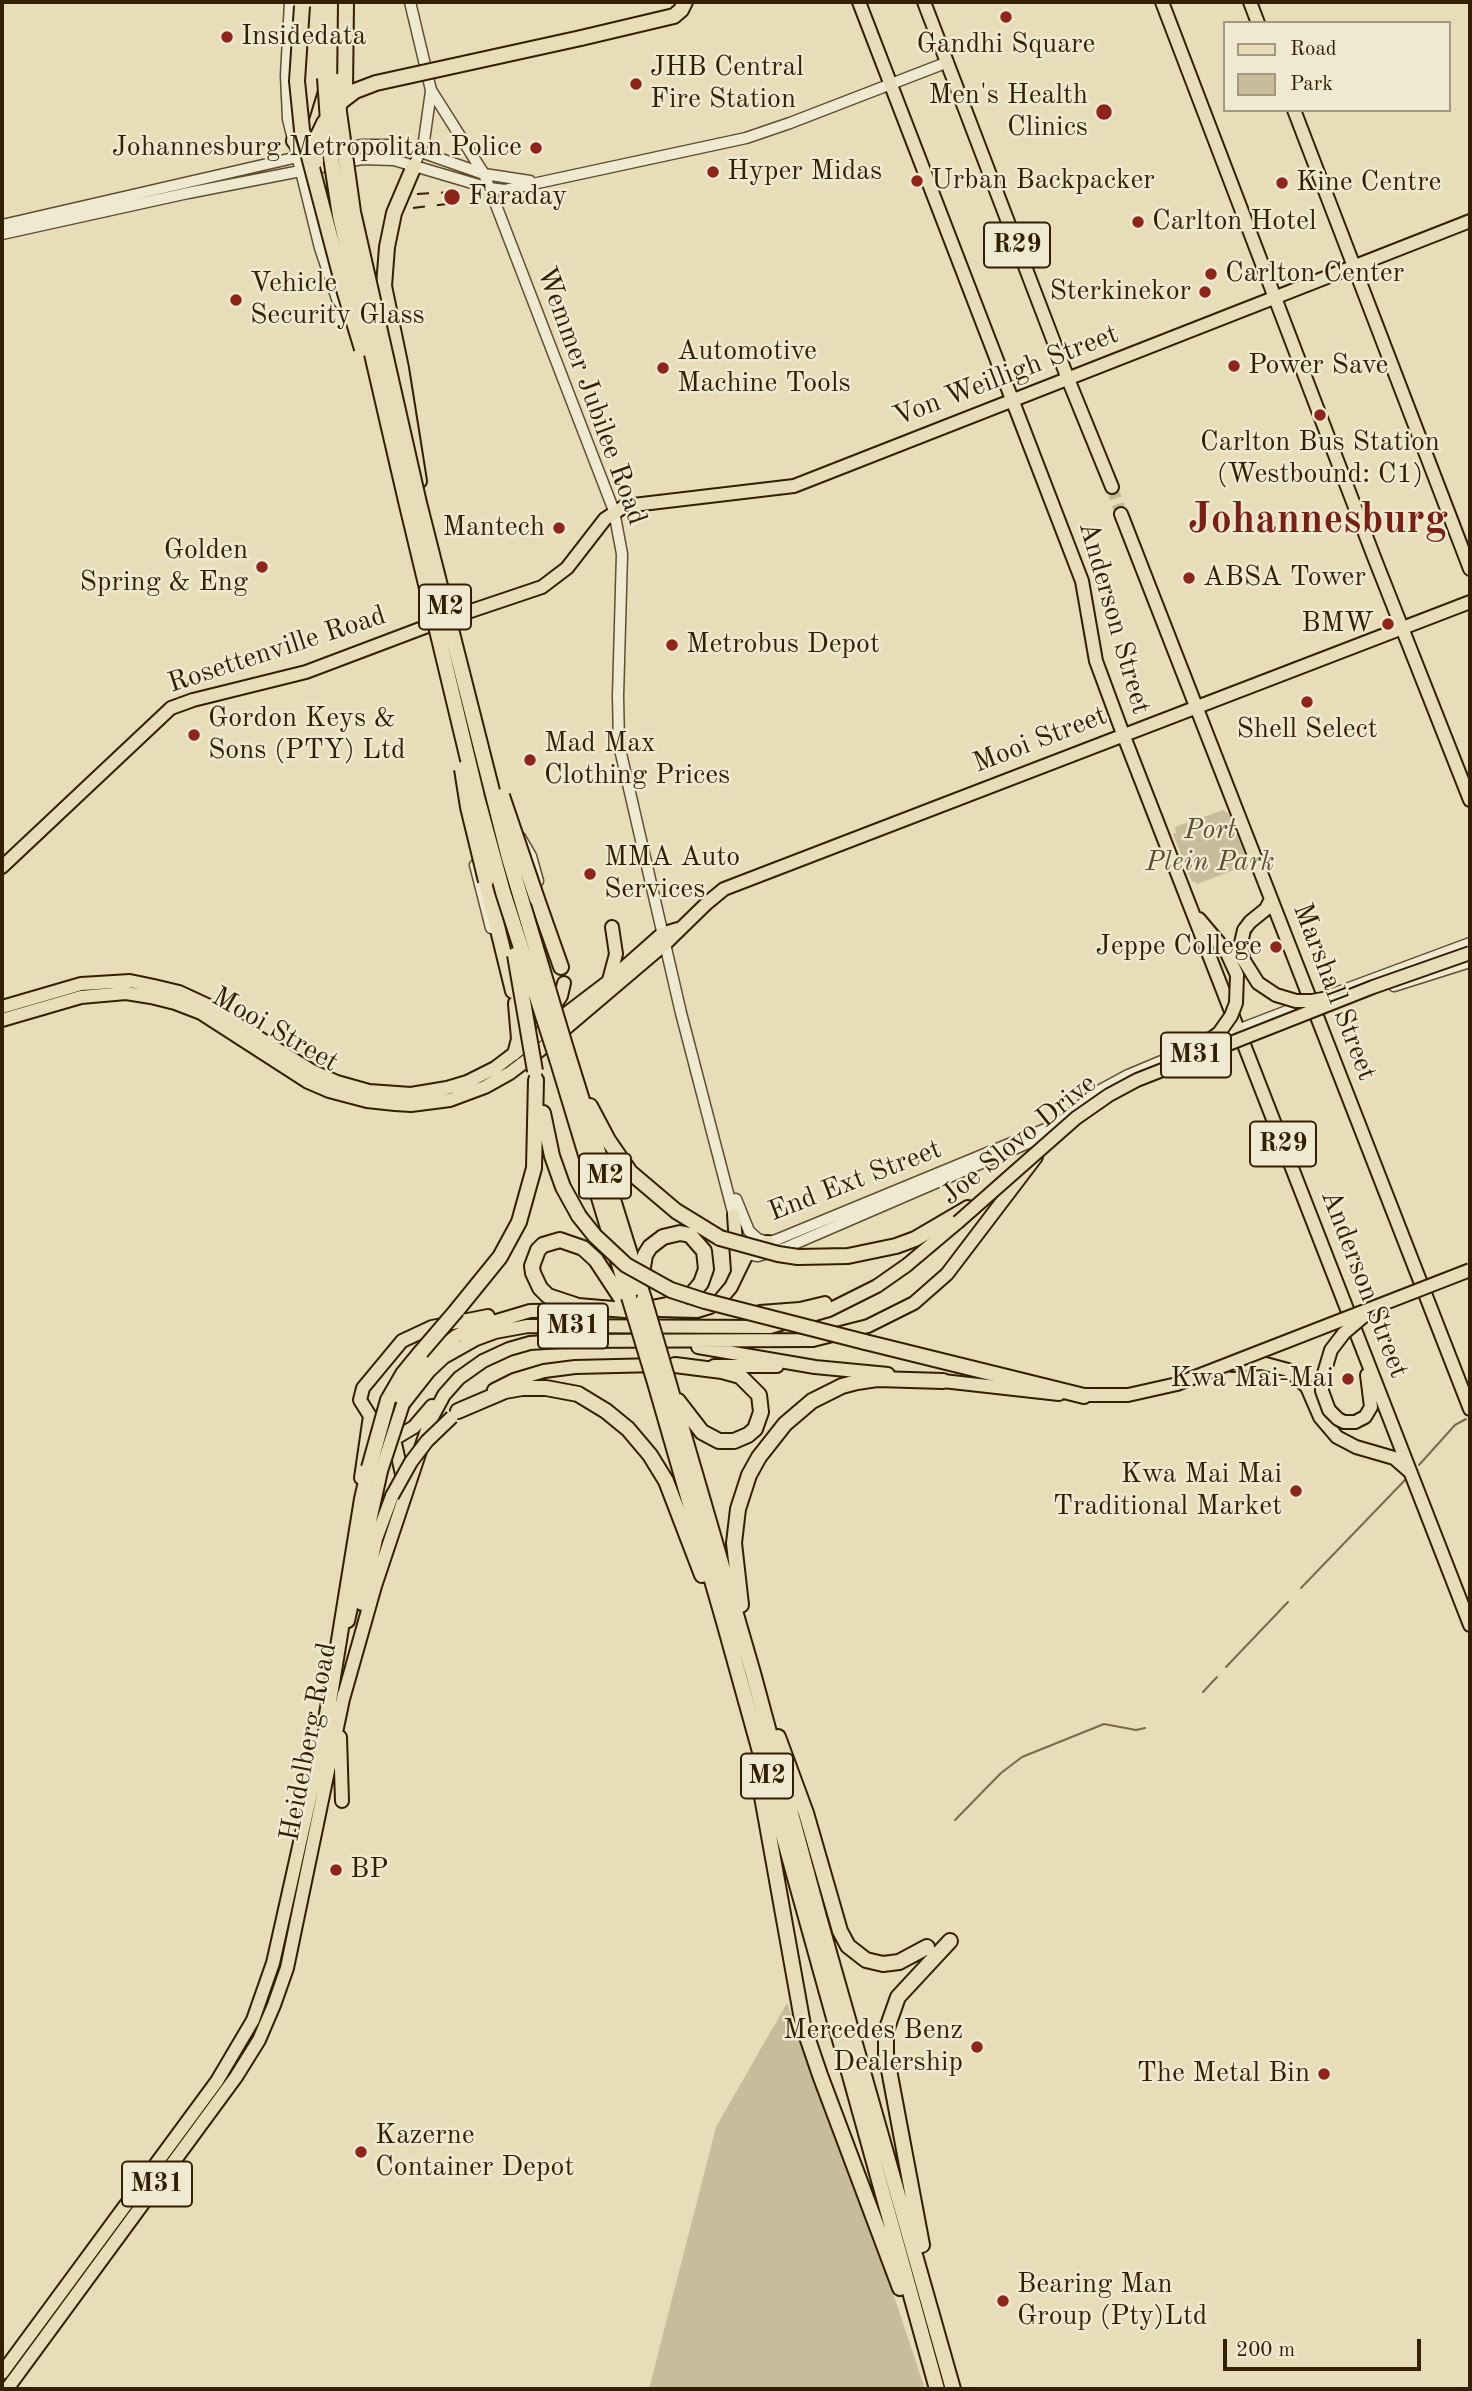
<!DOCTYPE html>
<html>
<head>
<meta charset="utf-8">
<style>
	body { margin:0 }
	#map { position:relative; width:1472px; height:2391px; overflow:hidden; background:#e7ddb9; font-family:"Old Standard TT",serif }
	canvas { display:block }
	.frame { position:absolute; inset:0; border:4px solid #331f02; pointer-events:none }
	.legend { position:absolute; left:1223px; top:21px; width:228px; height:91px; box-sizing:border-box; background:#efe9d2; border:2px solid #a4987f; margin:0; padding:9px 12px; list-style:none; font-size:21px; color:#331f02 }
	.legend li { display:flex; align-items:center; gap:14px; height:35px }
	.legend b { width:35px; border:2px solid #a4987f }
	.scale { position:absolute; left:1223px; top:2339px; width:198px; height:32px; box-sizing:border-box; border:4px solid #331f02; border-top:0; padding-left:9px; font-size:21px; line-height:24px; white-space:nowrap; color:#331f02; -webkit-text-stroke:5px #efe9d2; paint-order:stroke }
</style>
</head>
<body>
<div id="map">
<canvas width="1472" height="2391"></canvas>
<div class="frame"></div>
<ul class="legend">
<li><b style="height:9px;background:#e7ddb9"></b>Road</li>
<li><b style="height:19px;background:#c8bd9a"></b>Park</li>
</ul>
<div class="scale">200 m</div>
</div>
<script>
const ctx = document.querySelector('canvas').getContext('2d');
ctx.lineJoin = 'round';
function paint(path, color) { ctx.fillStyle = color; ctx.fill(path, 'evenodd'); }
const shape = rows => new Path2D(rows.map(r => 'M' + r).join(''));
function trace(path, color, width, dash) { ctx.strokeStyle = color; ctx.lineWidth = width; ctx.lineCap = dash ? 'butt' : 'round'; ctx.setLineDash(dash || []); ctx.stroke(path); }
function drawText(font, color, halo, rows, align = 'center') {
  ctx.font = font + ' "Old Standard TT",serif'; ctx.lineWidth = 5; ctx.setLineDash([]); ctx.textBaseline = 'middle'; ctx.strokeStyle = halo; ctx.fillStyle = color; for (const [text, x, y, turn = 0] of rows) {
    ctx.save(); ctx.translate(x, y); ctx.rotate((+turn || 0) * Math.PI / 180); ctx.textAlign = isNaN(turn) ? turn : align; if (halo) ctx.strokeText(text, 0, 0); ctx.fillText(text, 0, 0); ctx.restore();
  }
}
paint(shape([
	[1223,810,1229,814,1247,860,1244,862,1245,866,1197,884,1194,881,1192,882,1173,834,1176,833,1175,827],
	[787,2003,887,2275,925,2389,649,2389,716,2127]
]), '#c8bd9a');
trace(shape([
	[1419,1465,1455,1425,1466,1419],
	[1301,1588,1406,1479],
	[1226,1667,1288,1602],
	[1203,1692,1217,1677],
	[955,1820,1001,1773,1022,1757,1104,1724,1136,1730,1145,1728]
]), '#7a6a4b', 2);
trace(shape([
	[1112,487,1121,514]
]), '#c3b794', 12, [12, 6]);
const minor = shape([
	[290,2,286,75,288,119,320,248,337,299,349,315],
	[410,2,431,90,484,174,614,511,622,554,618,696,619,745,681,1013,735,1220],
	[341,149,361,145,390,145,421,152,484,174,530,181],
	[414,166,424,141,431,91],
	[2,225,302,156],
	[2,234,188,193,362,159,394,160,489,188,505,190,746,138,790,123,948,62],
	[520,837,531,856,538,881],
	[475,865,491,928],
	[1394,986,1470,962],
	[1322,998,1470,943],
	[1214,1039,1308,1003],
	[736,1199,749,1231,758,1239,768,1242,776,1240,1050,1127,1066,1118,1095,1093,1128,1075,1200,1045],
	[746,1251,747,1254,758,1256,785,1248,1056,1131]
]);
const major = shape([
	[859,2,1082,581,1096,661,1123,734,1470,1625],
	[924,2,1068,379,1112,487],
	[1162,2,1374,557,1470,800],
	[1250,2,1258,23],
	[1294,110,1470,569],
	[1121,514,1470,1409],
	[2,867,171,708,193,700,306,672,441,621,542,587,567,568,605,519,625,506,794,486,1470,221],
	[1199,919,1226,951],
	[1244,930,1250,922,1266,909,1271,899],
	[609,980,616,954,612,927],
	[515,1003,526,1014,537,1014,552,1009,561,996,564,983],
	[2,1007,81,984,130,981,154,986,179,992,207,1005,312,1071,337,1082,369,1091,411,1094,447,1088,467,1082,495,1068,609,981,662,934,678,929],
	[2,1020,81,997,126,993,151,997,175,1003,201,1013,308,1082,329,1091,367,1101,395,1104,411,1105,450,1100,485,1087,510,1073,539,1051,665,944,707,903,724,889,1470,602],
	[514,1054,518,1039,515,1004],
	[734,1215,738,1271],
	[659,1310,697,1311,710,1307,720,1300,731,1287,747,1254,768,1242],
	[760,1312,800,1309,825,1303],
	[698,1347,815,1367,888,1374],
	[1232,1365,1262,1363,1288,1370,1307,1387,1320,1417,1337,1437,1356,1447,1394,1458,1409,1471],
	[714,1366,777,1366],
	[934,1380,1059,1394],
	[494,1390,514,1380,544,1371,575,1367,658,1365],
	[1077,1395,1128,1395,1177,1384],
	[395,1401,408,1381,423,1363,456,1336,473,1328,530,1311,581,1310],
	[403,1404,429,1371,444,1357,476,1339,495,1332,528,1326,770,1327,829,1310,877,1286,907,1265,958,1222],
	[432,1406,414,1427,394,1439,388,1436,370,1416,360,1400,363,1388,402,1341,432,1327,488,1316],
	[1355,1422,1365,1417,1371,1407,1367,1375],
	[394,1439,404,1483],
	[361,1478,370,1416],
	[362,1604,376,1539,392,1496],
	[348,1621,381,1471],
	[343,1699,375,1586,430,1421,444,1395,459,1378,483,1361,509,1349,530,1343,562,1341,813,1340,868,1326,914,1303,947,1274,1036,1157],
	[340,1737,342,1801],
	[2,2373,217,2081,253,2020,273,1963,331,1704],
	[7,2389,236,2077,259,2040,274,2005,287,1968,344,1694]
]);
const highway = shape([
	[323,2,325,78],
	[337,2,337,81],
	[581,38,674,16,681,10,685,2],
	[294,141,311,86,311,2],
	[414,166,394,213,387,247,384,286,401,368,419,481],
	[486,881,513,991],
	[537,899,561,967],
	[567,1052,644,1299],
	[557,1059,629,1297],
	[590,1106,608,1140,630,1172,676,1211,720,1238],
	[543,1113,552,1156,563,1187,579,1216],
	[798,1257,848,1256,896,1246,915,1239,968,1208],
	[641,1279,645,1255,650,1247,663,1237,680,1233,690,1235,704,1251,706,1269,701,1283,691,1295,667,1305,641,1310],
	[621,1298,596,1260,583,1248,560,1240,543,1245,538,1250,532,1266,533,1273,540,1288,548,1296,578,1306,625,1310],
	[457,1310,500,1257,519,1222,534,1168,536,1080],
	[865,1342,1084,1396],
	[675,1365,722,1371,740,1376,759,1395,761,1412,755,1429,748,1435,734,1441,719,1441,702,1432,678,1401],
	[669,1384,753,1673,819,1917,953,2389],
	[656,1386,724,1622,937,2389],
	[388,1400,403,1374,421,1352],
	[458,1411,505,1391,522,1388,546,1388,578,1394,606,1411,628,1429,650,1455,666,1481,702,1575],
	[741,1605,734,1543,738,1509,749,1475,759,1457,785,1424,812,1401,842,1386,857,1382,877,1379,943,1381],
	[327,1714,362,1499,369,1468],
	[778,1737,806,1813,840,1931,848,1946,866,1960,883,1964,899,1962,927,1947],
	[759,1780,803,2025,820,2075,900,2288],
	[922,2245,886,2054,886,2031,898,1997,950,1941]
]);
trace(minor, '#604e30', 13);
trace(major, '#331f02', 16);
trace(highway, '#331f02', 18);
trace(minor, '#efe9d2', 10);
trace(major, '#e7ddb9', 12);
trace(highway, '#e7ddb9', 14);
trace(shape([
	[417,194,454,192],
	[413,208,455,203]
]), '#331f02', 2, [12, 12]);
const majorBridge = shape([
	[1244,930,1241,943,1243,959,1258,983,1276,995,1296,1001,1312,1001,1328,998],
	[1196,1050,1219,1033,1231,1016,1236,1003,1237,975,1226,951],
	[958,1222,1076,1118,1109,1095,1137,1080,1373,987,1470,953],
	[1177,1384,1470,1270],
	[1355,1422,1344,1422,1338,1419,1329,1410,1322,1391,1322,1380,1331,1350,1344,1333,1364,1316],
	[381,1471,403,1404],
	[392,1496,411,1462,427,1441,452,1417]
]);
const highwayBridge = shape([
	[302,6,297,81,302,130,345,293,362,349],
	[325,78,330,151,340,216,406,501,477,797,503,892,557,1059],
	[337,81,339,112,353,212,419,503,509,858,567,1052],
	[345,91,346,2],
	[316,161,315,142,324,123,342,101,355,91,376,83,581,38],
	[462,769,468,807,486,881],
	[502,796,537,899],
	[515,955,535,1071],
	[579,1216,595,1236,626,1265,671,1290,705,1301,865,1342],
	[720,1238,778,1254,798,1257],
	[629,1297,656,1386],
	[644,1299,669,1384],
	[421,1352,457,1310],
	[369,1468,388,1400]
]);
trace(majorBridge, '#331f02', 16, []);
trace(highwayBridge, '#331f02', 18, []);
trace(majorBridge, '#e7ddb9', 12);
trace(highwayBridge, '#e7ddb9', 14);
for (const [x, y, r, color] of [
	[1006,17,7,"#8f2418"],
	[227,37,7,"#8f2418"],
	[636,84,7,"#8f2418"],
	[1104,112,9,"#8f2418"],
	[536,148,7,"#8f2418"],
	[713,172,7,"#8f2418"],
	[917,181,7,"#8f2418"],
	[1282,183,7,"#8f2418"],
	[452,197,9,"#8f2418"],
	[1138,222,7,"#8f2418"],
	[1211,274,7,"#8f2418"],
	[1205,292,7,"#8f2418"],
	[236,300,7,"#8f2418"],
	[1234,366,7,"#8f2418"],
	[663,368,7,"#8f2418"],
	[1320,415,7,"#8f2418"],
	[559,528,7,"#8f2418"],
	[262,567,7,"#8f2418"],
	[1189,578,7,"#8f2418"],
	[1388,624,7,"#8f2418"],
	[672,645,7,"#8f2418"],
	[1307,702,7,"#8f2418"],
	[194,735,7,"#8f2418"],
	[530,760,7,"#8f2418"],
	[590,874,7,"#8f2418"],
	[1276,947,7,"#8f2418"],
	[1348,1379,7,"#8f2418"],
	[1296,1491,7,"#8f2418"],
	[336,1870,7,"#8f2418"],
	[977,2047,7,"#8f2418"],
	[1324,2074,7,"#8f2418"],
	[361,2152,7,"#8f2418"],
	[1003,2301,7,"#8f2418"]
]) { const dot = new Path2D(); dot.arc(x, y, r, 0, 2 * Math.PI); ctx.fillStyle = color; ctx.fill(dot); trace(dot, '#efe9d2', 2.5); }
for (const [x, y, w] of [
	[1017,245,66],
	[445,607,52],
	[1196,1055,70],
	[1283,1144,66],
	[605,1176,52],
	[573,1326,70],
	[767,1776,52],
	[157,2184,70]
]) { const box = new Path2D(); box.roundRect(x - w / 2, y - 22.5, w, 45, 5); ctx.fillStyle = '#efe9d2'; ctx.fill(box); trace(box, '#331f02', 2); }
drawText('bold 26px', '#331f02', null, [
	["R29",1017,245],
	["M2",445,607],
	["M31",1196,1055],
	["R29",1283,1144],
	["M2",605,1176],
	["M31",573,1326],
	["M2",767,1776],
	["M31",157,2184]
]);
drawText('28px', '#331f02', '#efe9d2', [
	["Insidedata",241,37],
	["Gandhi Square",1006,45,"center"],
	["JHB Central",650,68],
	["Fire Station",650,100],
	["Men's Health",1088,96,"right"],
	["Clinics",1088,128,"right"],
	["Johannesburg Metropolitan Police",522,148,"right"],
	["Hyper Midas",727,172],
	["Urban Backpacker",931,181],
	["Kine Centre",1296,183],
	["Faraday",468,197],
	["Carlton Hotel",1152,222],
	["Carlton Center",1225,274],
	["Vehicle",250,284],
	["Security Glass",250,316],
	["Sterkinekor",1191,292,"right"],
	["Automotive",677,352],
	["Machine Tools",677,384],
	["Power Save",1248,366],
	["Carlton Bus Station",1320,443,"center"],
	["(Westbound: C1)",1320,475,"center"],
	["Mantech",545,528,"right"],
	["Golden",248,551,"right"],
	["Spring & Eng",248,583,"right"],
	["ABSA Tower",1203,578],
	["BMW",1374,624,"right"],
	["Metrobus Depot",686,645],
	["Gordon Keys &",208,719],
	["Sons (PTY) Ltd",208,751],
	["Shell Select",1307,730,"center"],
	["Mad Max",544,744],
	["Clothing Prices",544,776],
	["MMA Auto",604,858],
	["Services",604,890],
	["Jeppe College",1262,947,"right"],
	["Kwa Mai-Mai",1334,1379,"right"],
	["Kwa Mai Mai",1282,1475,"right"],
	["Traditional Market",1282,1507,"right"],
	["BP",350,1870],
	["Mercedes Benz",963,2031,"right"],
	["Dealership",963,2063,"right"],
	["The Metal Bin",1310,2074,"right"],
	["Kazerne",375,2136],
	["Container Depot",375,2168],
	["Bearing Man",1017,2285],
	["Group (Pty)Ltd",1017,2317]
], 'left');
drawText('28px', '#331f02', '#efe9d2', [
	["Von Weilligh Street",1006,376,-21],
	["Wemmer Jubilee Road",591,396,70],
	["Anderson Street",1114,618,74],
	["Rosettenville Road",277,650,-18],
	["Mooi Street",1040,740,-21],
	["Marshall Street",1334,992,69],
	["Mooi Street",275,1030,30],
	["Joe Slovo Drive",1019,1140,-39],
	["End Ext Street",855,1181,-21],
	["Anderson Street",1364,1284,69],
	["Heidelberg Road",309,1742,-79]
]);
drawText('italic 28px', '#604e30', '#efe9d2', [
	["Port",1210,831],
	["Plein Park",1210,863]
]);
drawText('bold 42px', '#7a1f14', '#efe9d2', [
	["Johannesburg",1318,521]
]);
</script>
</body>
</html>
